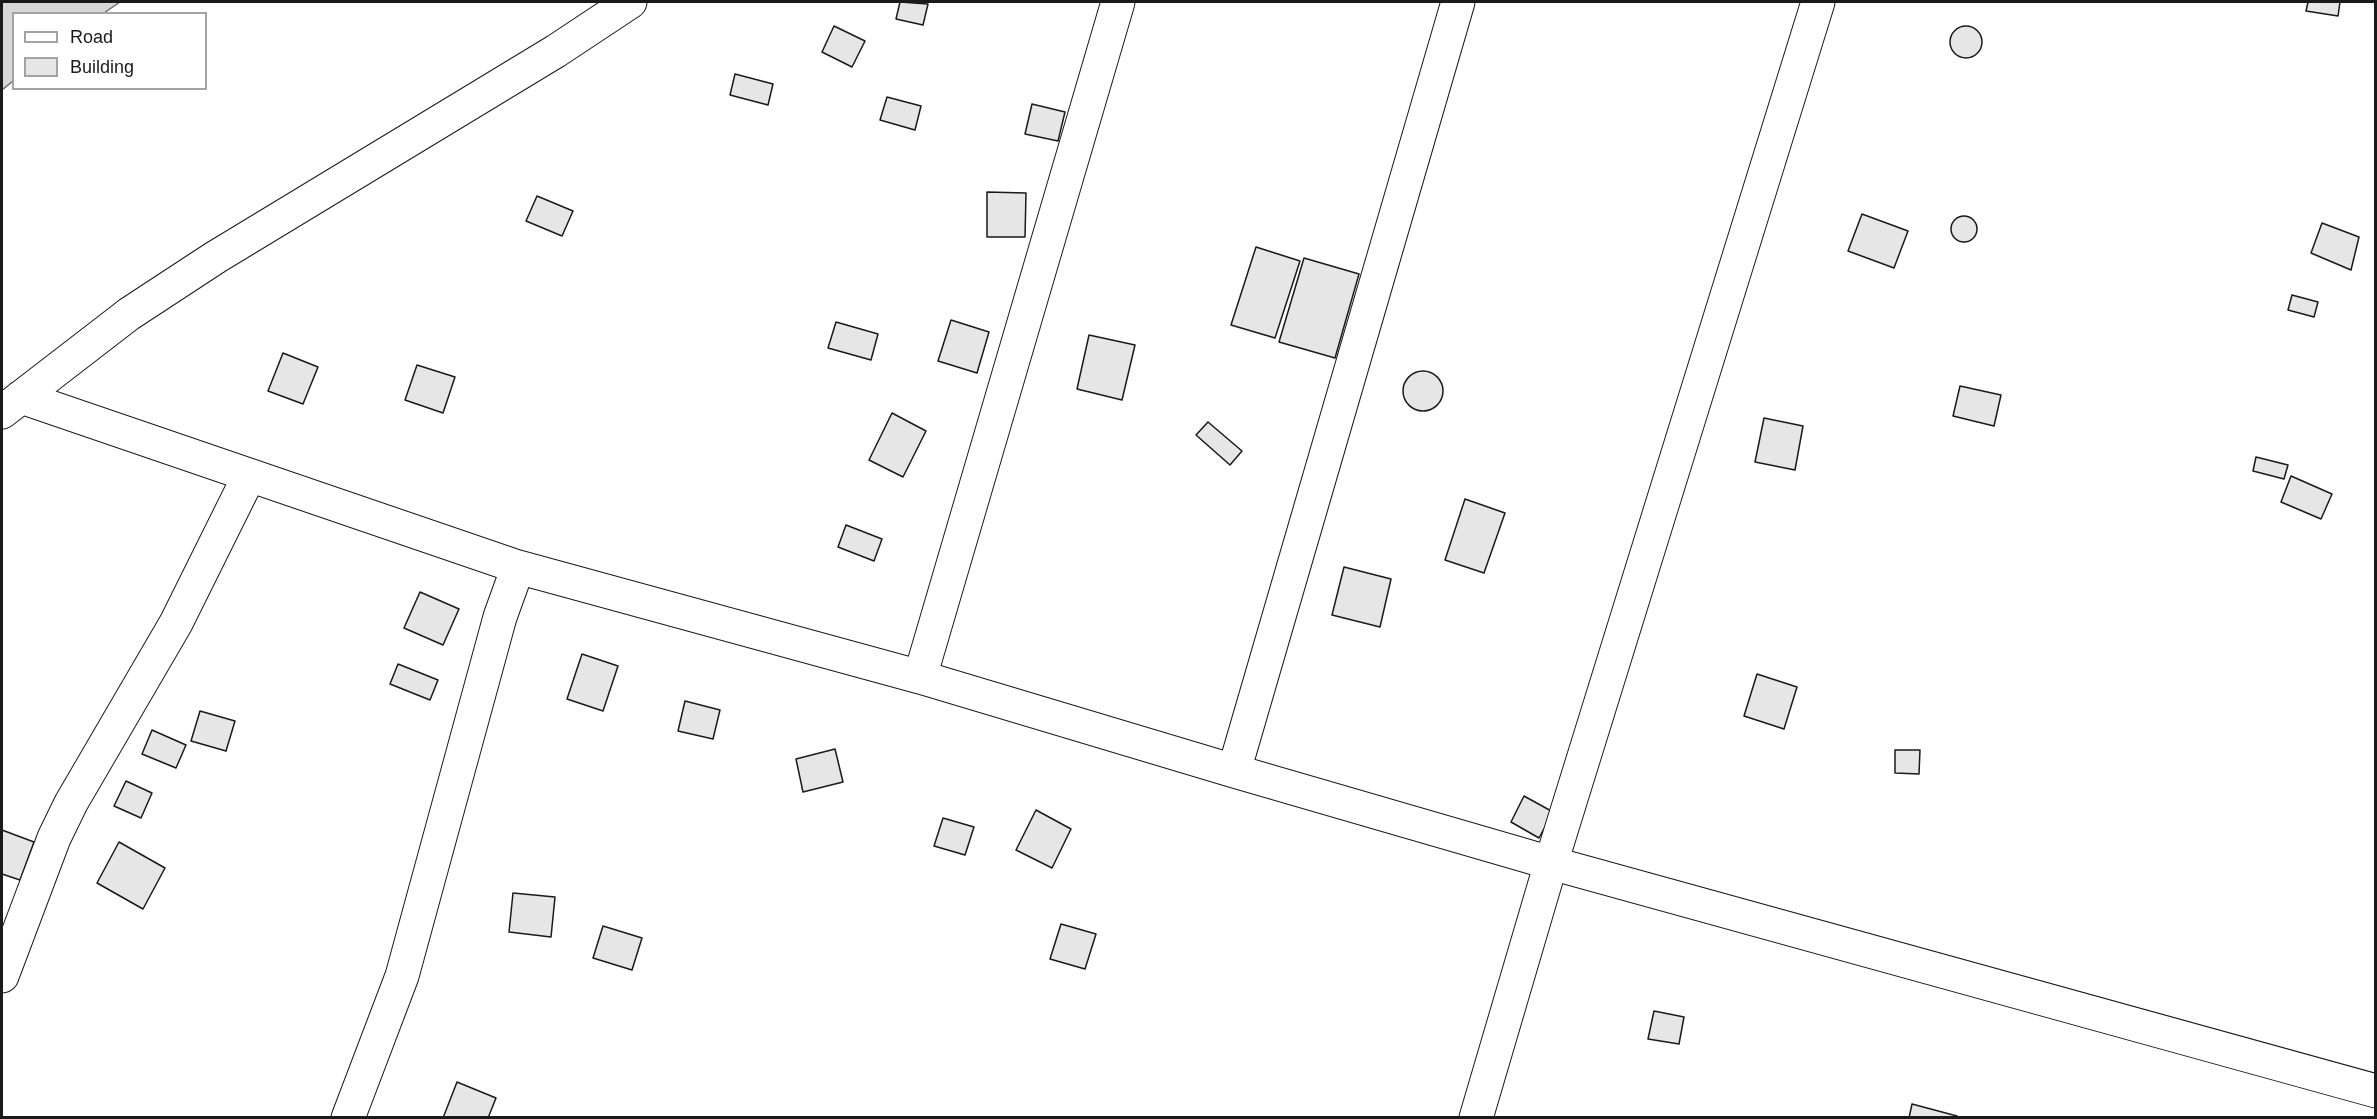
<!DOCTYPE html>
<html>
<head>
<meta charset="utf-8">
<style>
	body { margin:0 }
	#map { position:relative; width:2377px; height:1119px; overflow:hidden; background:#fff; font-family:Helvetica,sans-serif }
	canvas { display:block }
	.frame { position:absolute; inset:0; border:3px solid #1a1a1a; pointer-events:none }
	.legend { position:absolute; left:12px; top:12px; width:195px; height:78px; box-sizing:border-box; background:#fff; border:2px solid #a3a3a3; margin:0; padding:8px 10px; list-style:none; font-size:18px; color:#1a1a1a }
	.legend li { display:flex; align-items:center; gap:12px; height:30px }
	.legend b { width:30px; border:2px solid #a3a3a3 }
</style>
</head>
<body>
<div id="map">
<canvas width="2377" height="1119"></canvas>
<div class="frame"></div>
<ul class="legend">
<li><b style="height:8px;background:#fff"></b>Road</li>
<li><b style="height:16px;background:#e6e6e6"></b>Building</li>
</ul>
</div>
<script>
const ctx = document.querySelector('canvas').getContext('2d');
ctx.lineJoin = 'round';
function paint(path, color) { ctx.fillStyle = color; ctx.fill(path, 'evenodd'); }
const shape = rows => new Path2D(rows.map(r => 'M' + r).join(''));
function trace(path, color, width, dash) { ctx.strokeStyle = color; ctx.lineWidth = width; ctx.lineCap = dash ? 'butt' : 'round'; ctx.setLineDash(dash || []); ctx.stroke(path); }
const water = shape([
	[2,2,120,2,104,13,14,14,13,81,2,90,2,2]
]);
paint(water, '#d7d7d7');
trace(water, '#6a6a6a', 1.5);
const building = shape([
	[900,2,928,4,923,25,896,19,900,2],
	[2308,2,2340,2,2338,16,2306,11,2308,2],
	'1950 42a16 16 0 1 1 32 0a16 16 0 1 1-32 0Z',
	[834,26,865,41,852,67,822,52,834,26],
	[735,74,773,84,768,105,730,95,735,74],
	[887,97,921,106,915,130,880,120,887,97],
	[1032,104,1065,112,1058,141,1025,134,1032,104],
	[987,192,1026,193,1025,237,987,237,987,192],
	[537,196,573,211,562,236,526,221,537,196],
	[1862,214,1908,231,1894,268,1848,251,1862,214],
	'1951 229a13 13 0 1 1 26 0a13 13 0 1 1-26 0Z',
	[2322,223,2359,237,2351,270,2311,253,2322,223],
	[1256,247,1300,261,1275,338,1231,325,1256,247],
	[1304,258,1359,274,1335,358,1279,342,1304,258],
	[2292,295,2318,302,2314,317,2288,310,2292,295],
	[951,320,989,332,977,373,938,361,951,320],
	[836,322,878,334,871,360,828,348,836,322],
	[1089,335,1135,345,1122,400,1077,389,1089,335],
	[283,353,318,367,303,404,268,391,283,353],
	[417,365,455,377,443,413,405,400,417,365],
	'1403 391a20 20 0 1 1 40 0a20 20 0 1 1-40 0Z',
	[1960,386,2001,395,1994,426,1953,416,1960,386],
	[892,413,926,431,903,477,869,460,892,413],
	[1764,418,1803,426,1795,470,1755,462,1764,418],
	[1208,422,1242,451,1230,465,1196,435,1208,422],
	[2256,457,2288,465,2284,479,2253,471,2256,457],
	[2291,476,2332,494,2321,519,2281,502,2291,476],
	[1465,499,1505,513,1484,573,1445,560,1465,499],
	[846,525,882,539,874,561,838,547,846,525],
	[1344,567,1391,579,1380,627,1332,615,1344,567],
	[420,592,459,609,443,645,404,628,420,592],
	[582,654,618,666,603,711,567,699,582,654],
	[398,664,438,680,430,700,390,684,398,664],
	[1757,674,1797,687,1784,729,1744,716,1757,674],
	[685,701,720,710,713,739,678,731,685,701],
	[200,711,235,721,226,751,191,741,200,711],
	[152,730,186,745,176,768,142,754,152,730],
	[835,749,843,782,803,792,796,759,835,749],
	[1895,750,1920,750,1919,774,1895,773,1895,750],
	[126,781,152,793,141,818,114,806,126,781],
	[1524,796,1553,812,1539,838,1511,822,1524,796],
	[1036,810,1071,829,1052,868,1016,850,1036,810],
	[943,818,974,827,965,855,934,846,943,818],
	[2,830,34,842,20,880,2,874,2,830],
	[119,842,165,868,143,909,97,883,119,842],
	[513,893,555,897,551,937,509,932,513,893],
	[1061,924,1096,934,1085,969,1050,959,1061,924],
	[603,926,642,938,632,970,593,958,603,926],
	[1654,1011,1684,1017,1679,1044,1648,1039,1654,1011],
	[457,1082,496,1098,488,1118,443,1118,457,1082],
	[1912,1104,1957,1116,1956,1118,1909,1118,1912,1104]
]);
paint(building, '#e6e6e6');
trace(building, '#1a1a1a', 1.5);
const minor = shape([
	[21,397,518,567,920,677,1234,771,1551,863,2376,1091],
	[2,412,129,314,216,257,556,51,630,2],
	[920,677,1118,2],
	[1234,771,1458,2],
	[2,976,54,838,71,803,176,623,249,476],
	[348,1118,402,976,500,617,518,567],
	[1476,1118,1551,863,1818,2]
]);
trace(minor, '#1a1a1a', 35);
trace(minor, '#fff', 33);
</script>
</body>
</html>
